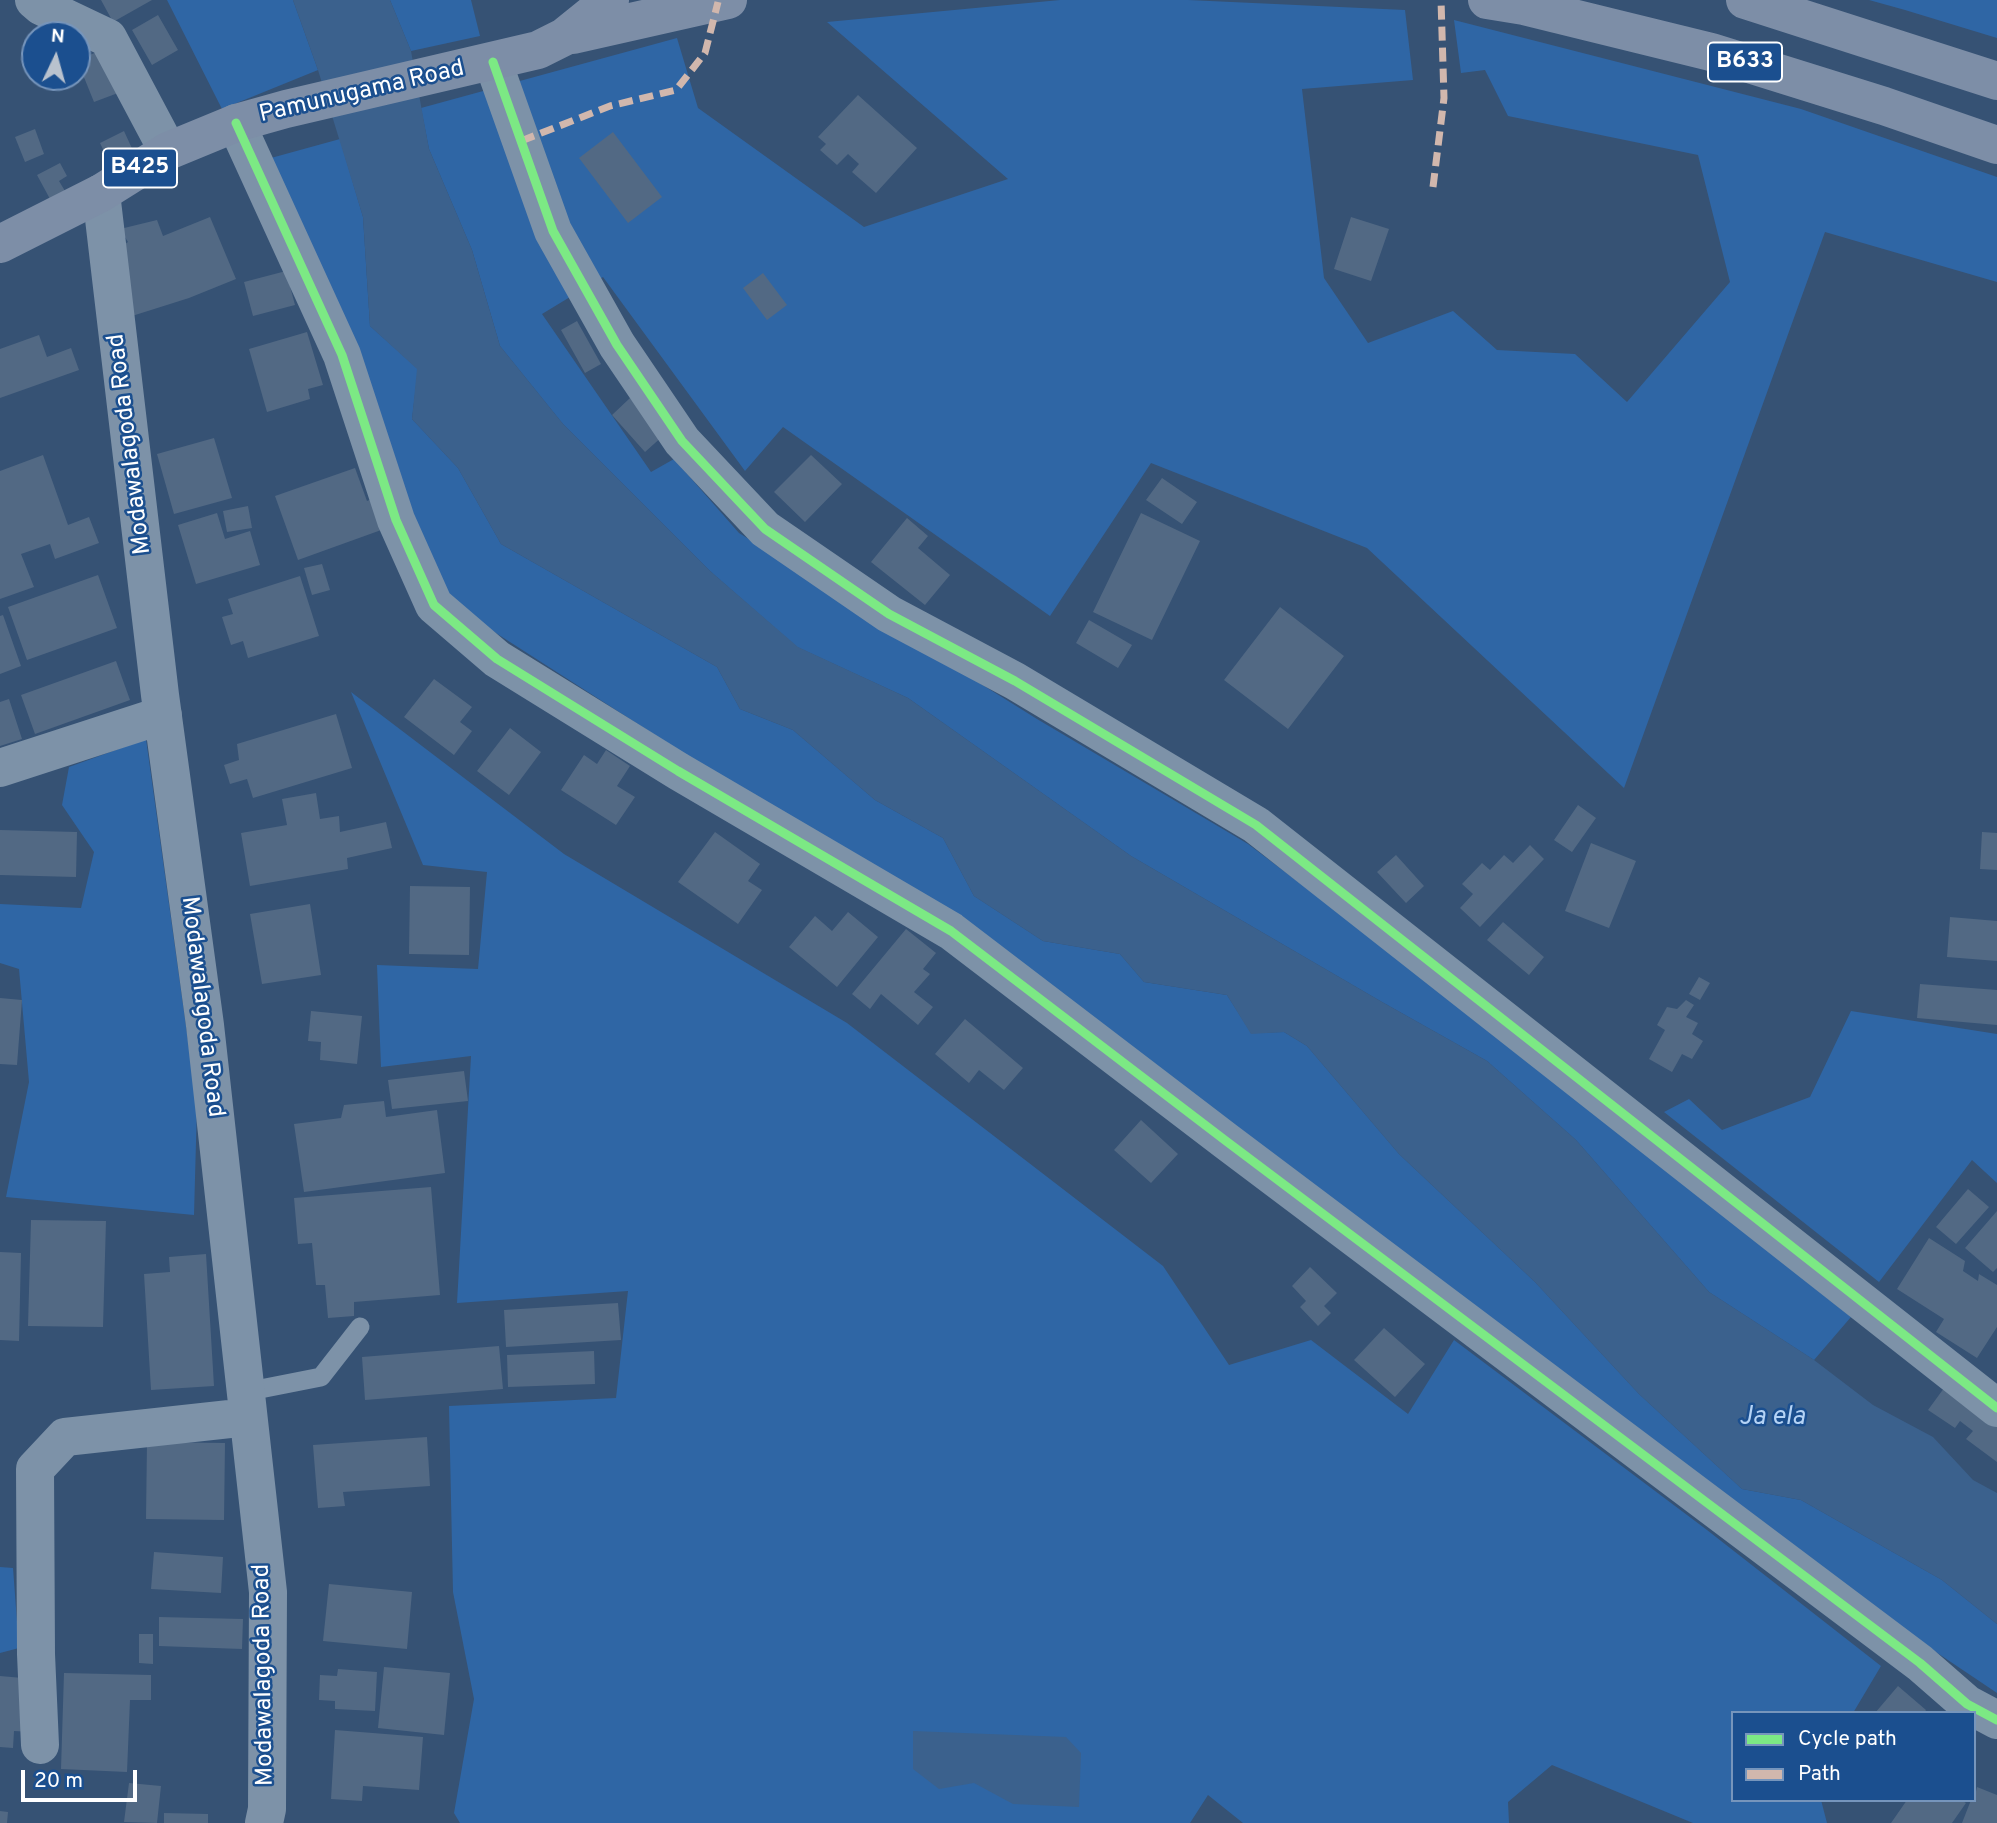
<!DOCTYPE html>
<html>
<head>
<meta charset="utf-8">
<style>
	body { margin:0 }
	#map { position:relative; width:1997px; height:1823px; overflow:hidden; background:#365274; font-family:Overpass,sans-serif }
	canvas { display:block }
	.legend { position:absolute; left:1731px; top:1711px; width:245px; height:91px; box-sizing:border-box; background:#1b4f8f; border:2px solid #7695bc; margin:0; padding:9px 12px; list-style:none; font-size:21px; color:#fff }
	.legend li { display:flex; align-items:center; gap:14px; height:35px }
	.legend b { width:35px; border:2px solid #7695bc }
	.north { position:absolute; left:21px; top:21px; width:70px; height:70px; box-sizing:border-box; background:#1b4f8f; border:2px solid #7695bc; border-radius:50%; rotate:5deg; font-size:19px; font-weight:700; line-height:28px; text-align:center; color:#fff }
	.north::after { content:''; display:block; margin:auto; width:24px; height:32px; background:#b9c2ce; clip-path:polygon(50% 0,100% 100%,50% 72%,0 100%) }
	.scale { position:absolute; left:21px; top:1770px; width:116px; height:32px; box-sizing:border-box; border:4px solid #fff; border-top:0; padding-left:9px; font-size:21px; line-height:24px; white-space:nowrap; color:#fff; -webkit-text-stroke:5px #1b4f8f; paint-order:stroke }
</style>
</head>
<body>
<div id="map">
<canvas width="1997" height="1823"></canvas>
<ul class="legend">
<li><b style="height:9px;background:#7ce984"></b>Cycle path</li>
<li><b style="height:9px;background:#d1b7ad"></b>Path</li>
</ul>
<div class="north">N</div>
<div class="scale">20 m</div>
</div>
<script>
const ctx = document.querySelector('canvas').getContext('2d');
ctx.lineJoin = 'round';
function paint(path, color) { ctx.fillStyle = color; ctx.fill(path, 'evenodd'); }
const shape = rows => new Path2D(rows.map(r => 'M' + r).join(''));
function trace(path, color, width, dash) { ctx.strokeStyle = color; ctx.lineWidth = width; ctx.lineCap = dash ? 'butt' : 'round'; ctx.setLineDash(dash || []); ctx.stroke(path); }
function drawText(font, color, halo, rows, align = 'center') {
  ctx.font = font + ' Overpass,sans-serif'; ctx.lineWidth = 5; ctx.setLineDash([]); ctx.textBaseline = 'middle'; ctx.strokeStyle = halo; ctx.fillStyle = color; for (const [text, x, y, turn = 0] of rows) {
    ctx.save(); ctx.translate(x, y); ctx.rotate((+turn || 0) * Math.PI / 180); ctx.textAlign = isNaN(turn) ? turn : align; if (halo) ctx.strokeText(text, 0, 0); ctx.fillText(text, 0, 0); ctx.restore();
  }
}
paint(shape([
	[167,0,293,0,318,70,222,109],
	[390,0,471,0,480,36,411,51],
	[1060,0,1188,0,1405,10,1413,80,1302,89,1324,278,1368,343,1453,311,1497,350,1575,354,1627,402,1730,282,1698,155,1508,116,1485,70,1461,73,1454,20,1801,109,1997,177,1997,282,1825,232,1624,788,1367,548,1151,463,1050,616,783,427,745,471,603,277,542,314,651,472,674,459,739,533,1037,719,1248,844,1455,1000,1851,1317,1814,1360,1709,1292,1576,1140,1487,1061,1382,1002,1131,856,908,698,797,647,710,571,563,424,500,346,472,250,429,149,421,108,677,38,698,108,864,227,1008,179,827,22],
	[1869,0,1997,0,1997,38,1905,10],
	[340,139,363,217,370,326,418,369,412,419,458,468,501,544,717,667,740,709,793,730,875,800,943,838,974,896,1043,941,1120,954,1144,982,1227,995,1251,1033,1284,1032,1307,1046,1399,1154,1535,1282,1639,1394,1742,1489,1801,1500,1942,1580,1997,1624,1997,1693,1860,1601,683,753,485,626,441,592,271,158],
	[351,692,564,854,847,1023,1163,1266,1229,1365,1311,1340,1408,1414,1454,1340,1707,1530,1881,1666,1853,1713,1733,1713,1733,1800,1821,1800,1827,1823,1693,1823,1552,1765,1508,1802,1509,1823,1243,1823,1208,1795,1190,1823,460,1823,454,1813,474,1699,453,1592,449,1406,616,1398,628,1291,457,1303,471,1056,381,1067,377,965,478,969,487,872,423,865],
	[146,739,197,1105,194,1215,6,1197,29,1082,19,969,0,963,0,904,81,908,94,852,62,805,69,767],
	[1851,1011,1997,1034,1997,1183,1972,1160,1879,1282,1664,1112,1689,1099,1722,1130,1810,1097],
	[0,1567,13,1568,19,1648,0,1653]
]), '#2f66a5');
paint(shape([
	[293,0,390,0,411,51,429,149,472,250,500,346,563,424,710,571,798,647,908,698,1131,856,1382,1002,1487,1061,1576,1140,1709,1292,1814,1360,1873,1405,1933,1437,1973,1480,1997,1493,1997,1624,1942,1580,1801,1500,1742,1489,1639,1394,1535,1282,1399,1154,1307,1046,1284,1032,1251,1034,1227,995,1144,982,1120,954,1043,941,974,896,943,838,875,800,793,730,740,709,717,667,501,544,458,468,412,419,417,369,370,326,363,217,318,70],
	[913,1731,1066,1737,1081,1753,1079,1807,1013,1804,974,1783,939,1789,913,1769]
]), '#3b618d');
paint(shape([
	[101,0,152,0,113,22],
	[158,15,178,50,152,65,132,30],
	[102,50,118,93,94,102,77,60],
	[858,95,917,148,876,193,852,172,859,164,848,154,837,165,820,150,826,144,818,137],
	[35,129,44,154,25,162,15,137],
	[124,131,135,155,111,166,100,143],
	[613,132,662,197,628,223,579,158],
	[60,163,67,176,59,181,65,191,50,199,37,175],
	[210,217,236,279,189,298,132,316,117,249,128,242,120,229,157,220,163,236],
	[1351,217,1389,229,1371,281,1334,269],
	[286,271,295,305,253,316,244,282],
	[763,273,787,305,767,320,743,288],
	[577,321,601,364,585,373,561,330],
	[307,332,323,385,308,389,310,399,267,412,249,349],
	[39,335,47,357,71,348,79,370,0,398,0,349],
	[630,398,664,435,645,452,612,415],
	[214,438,232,498,174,514,157,454],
	[43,455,68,525,89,517,99,543,55,559,50,544,21,554,34,587,0,599,0,471],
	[811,455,842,484,805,522,774,492],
	[355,468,367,501,372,499,384,529,298,560,275,496],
	[1162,478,1197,502,1182,524,1146,500],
	[248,506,252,528,227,532,223,511],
	[217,513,225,539,250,531,260,565,196,584,178,525],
	[1141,513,1200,541,1152,640,1093,612],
	[907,518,928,536,918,548,950,575,925,605,871,562],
	[322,564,330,590,312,595,304,568],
	[98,575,117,628,27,660,8,607],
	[300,576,319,636,248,658,243,641,231,645,222,617,233,614,228,599],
	[1280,607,1344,656,1288,729,1224,680],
	[3,615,21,666,0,674,0,616],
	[1089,620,1132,645,1118,668,1076,643],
	[116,661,130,700,35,734,21,695],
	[434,679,472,707,460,722,472,731,454,755,404,717],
	[9,699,22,739,0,746,0,702],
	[336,714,352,768,253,798,247,779,230,784,224,765,239,760,237,744],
	[510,728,541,752,509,795,477,771],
	[606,750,630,766,617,786,635,797,616,825,561,790,584,755,597,764],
	[316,793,320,819,339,816,340,832,386,822,392,848,347,858,348,869,250,886,241,833,287,825,282,799],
	[1578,805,1596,818,1572,852,1554,840],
	[0,830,77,832,76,877,0,875],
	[715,832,760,864,748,881,762,890,738,924,678,882],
	[1982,832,1997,833,1997,870,1980,869],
	[1591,843,1636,861,1609,928,1565,911],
	[1530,845,1544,859,1480,927,1460,908,1473,894,1462,884,1482,863,1490,870,1504,855,1513,863],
	[1396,855,1424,886,1406,903,1377,872],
	[410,886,470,887,469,955,409,954],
	[310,904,321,975,262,984,250,914],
	[848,912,878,937,837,987,789,947,815,916,832,931],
	[1950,917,1997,921,1997,961,1947,957],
	[1503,922,1544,957,1529,975,1487,940],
	[906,929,936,953,923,969,930,974,914,992,933,1007,918,1025,881,994,870,1009,852,994],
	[1699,977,1710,983,1700,1000,1689,994],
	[1920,984,1997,990,1997,1025,1917,1018],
	[0,998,22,1000,17,1065,0,1064],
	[1686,1000,1694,1005,1686,1017,1698,1023,1692,1034,1703,1041,1692,1059,1682,1054,1672,1072,1649,1059,1665,1030,1657,1025,1667,1007,1677,1009],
	[311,1011,362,1016,357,1064,320,1060,321,1042,308,1041],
	[965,1019,1023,1068,1004,1090,979,1070,969,1083,935,1054],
	[464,1071,468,1101,392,1109,388,1080],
	[384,1101,386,1117,437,1110,445,1173,304,1192,294,1124,341,1118,344,1105],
	[1141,1120,1178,1154,1151,1183,1114,1150],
	[431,1187,440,1295,354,1302,354,1316,328,1318,325,1285,316,1285,312,1243,298,1244,294,1198],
	[1968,1189,1989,1207,1956,1244,1936,1227],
	[1997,1211,1997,1268,1993,1272,1965,1248],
	[31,1220,106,1221,103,1327,28,1326],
	[1929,1238,1965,1261,1963,1271,1978,1281,1979,1274,1997,1285,1997,1327,1977,1358,1936,1332,1944,1319,1897,1289],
	[0,1252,21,1253,19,1341,0,1340],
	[206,1254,214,1386,151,1390,144,1274,170,1272,169,1257],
	[1310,1267,1337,1293,1324,1306,1331,1313,1318,1326,1300,1307,1306,1301,1292,1286],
	[618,1303,621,1340,506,1347,504,1310],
	[1384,1328,1425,1364,1395,1397,1354,1360],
	[499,1346,503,1389,365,1400,362,1357],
	[594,1351,595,1384,508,1387,507,1355],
	[1947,1384,1997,1421,1997,1462,1966,1439,1973,1431,1960,1421,1955,1428,1928,1410],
	[427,1437,430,1486,343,1492,345,1506,318,1508,313,1445],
	[147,1442,225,1443,224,1520,146,1519],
	[154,1552,223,1557,221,1593,151,1589],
	[329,1584,412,1592,407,1649,323,1641],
	[159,1617,243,1619,242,1649,159,1646],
	[139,1634,153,1634,153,1664,139,1663],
	[384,1667,450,1673,444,1735,378,1728],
	[338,1669,377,1672,375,1711,335,1709,335,1701,319,1700,320,1675,337,1676],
	[64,1673,151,1675,151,1700,130,1700,127,1772,61,1769],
	[0,1676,23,1678,32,1732,14,1731,13,1748,0,1747],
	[1898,1686,1926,1710,1924,1713,1875,1713],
	[335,1730,423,1737,419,1790,363,1786,362,1801,331,1799],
	[129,1783,161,1786,157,1823,124,1822],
	[1977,1787,1997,1795,1997,1823,1962,1823,1971,1800,1974,1800],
	[1907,1800,1961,1800,1966,1803,1952,1823,1891,1823],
	[0,1811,8,1812,7,1823,0,1823],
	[164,1813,208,1814,208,1823,164,1823]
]), '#526984');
trace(shape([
	[245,1392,321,1377,360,1327]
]), '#7d92a8', 19);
trace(shape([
	[34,0,41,6,108,38,168,151],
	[493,62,553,231,617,345,682,441,765,529,889,614,1015,681,1256,825,1997,1408],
	[236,123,342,355,396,520,434,605,497,659,678,771,951,931,1226,1141,1920,1663,1967,1704,1997,1720],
	[101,193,160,695,205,1025,268,1592,267,1809,264,1823],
	[0,768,163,715],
	[40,1745,36,1654,35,1469,65,1437,248,1417]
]), '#7d92a8', 38);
trace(shape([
	[1487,0,1524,6,1711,52,1884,106,1997,145],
	[1745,0,1997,81],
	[573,35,728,0],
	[0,244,101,193,168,151,236,123,286,109,538,50,564,37,610,0]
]), '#7d8ea7', 38);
trace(shape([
	[521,141,610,106,676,90,705,53,718,2],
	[1433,187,1444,98,1441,0]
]), '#d1b7ad', 7, [14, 7]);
trace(shape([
	[493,62,553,231,617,345,682,441,765,529,889,614,1015,681,1256,825,1997,1408],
	[236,123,342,355,396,520,434,605,497,659,678,771,951,931,1226,1141,1920,1663,1967,1704,1997,1720]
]), '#7ce984', 9);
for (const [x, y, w] of [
	[1745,62,74],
	[140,168,74]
]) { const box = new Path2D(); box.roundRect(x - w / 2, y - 19.5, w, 39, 5); ctx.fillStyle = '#1b4f8f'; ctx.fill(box); trace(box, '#fff', 2); }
drawText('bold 23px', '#fff', null, [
	["B633",1745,62],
	["B425",140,168]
]);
drawText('24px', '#fff', '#1b4f8f', [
	["Pamunugama Road",362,93,-13],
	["Modawalagoda Road",131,444,-97],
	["Modawalagoda Road",201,1007,83],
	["Modawalagoda Road",265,1675,-91]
]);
drawText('italic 26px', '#b5d3f5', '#1b4f8f', [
	["Ja ela",1772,1419]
]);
</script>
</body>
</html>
